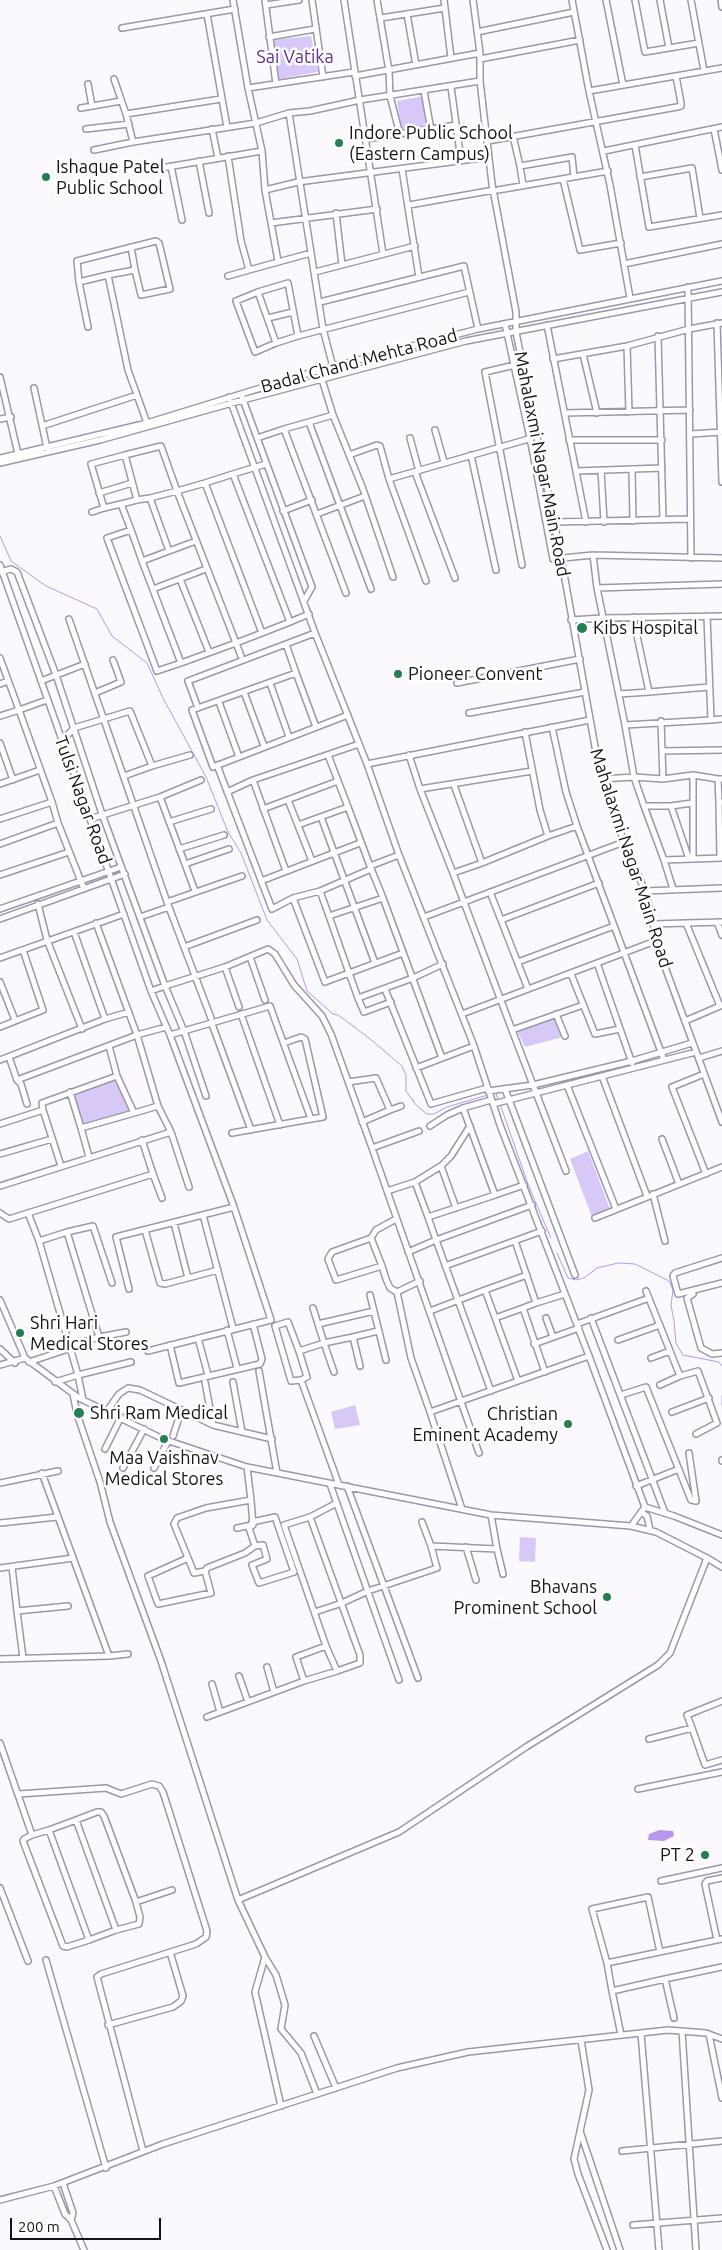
<!DOCTYPE html>
<html>
<head>
<meta charset="utf-8">
<style>
	body { margin:0 }
	#map { position:relative; width:722px; height:2250px; overflow:hidden; background:#fbf9fe; font-family:Ubuntu,sans-serif }
	canvas { display:block }
	.scale { position:absolute; left:10px; top:2218px; width:151px; height:22px; box-sizing:border-box; border:2px solid #151219; border-top:0; padding-left:6px; font-size:15px; line-height:18px; white-space:nowrap; color:#151219; -webkit-text-stroke:4px #fff; paint-order:stroke }
</style>
</head>
<body>
<div id="map">
<canvas width="722" height="2250"></canvas>
<div class="scale">200 m</div>
</div>
<script>
const ctx = document.querySelector('canvas').getContext('2d');
ctx.lineJoin = 'round';
function paint(path, color) { ctx.fillStyle = color; ctx.fill(path, 'evenodd'); }
const shape = rows => new Path2D(rows.map(r => 'M' + r).join(''));
function trace(path, color, width, dash) { ctx.strokeStyle = color; ctx.lineWidth = width; ctx.lineCap = dash ? 'butt' : 'round'; ctx.setLineDash(dash || []); ctx.stroke(path); }
function drawText(font, color, halo, rows, align = 'center') {
  ctx.font = font + ' Ubuntu,sans-serif'; ctx.lineWidth = 5; ctx.setLineDash([]); ctx.textBaseline = 'middle'; ctx.strokeStyle = halo; ctx.fillStyle = color; for (const [text, x, y, turn = 0] of rows) {
    ctx.save(); ctx.translate(x, y); ctx.rotate((+turn || 0) * Math.PI / 180); ctx.textAlign = isNaN(turn) ? turn : align; if (halo) ctx.strokeText(text, 0, 0); ctx.fillText(text, 0, 0); ctx.restore();
  }
}
paint(shape([
	[311,36,318,72,279,79,273,40],
	[423,96,426,129,402,132,397,101],
	[554,1014,563,1037,525,1047,514,1025],
	[117,1079,129,1112,83,1125,73,1093],
	[588,1151,610,1209,592,1217,570,1159],
	[355,1405,360,1425,335,1429,331,1412],
	[520,1537,536,1538,535,1562,519,1561]
]), '#d8c8f8');
paint(shape([
	[659,1830,673,1831,674,1836,664,1841,648,1840,649,1834]
]), '#b798ec');
trace(shape([
	[0,536,11,561,46,586,97,609,112,636,147,663,163,698,206,777,228,832,241,853,267,920,297,959,307,991,333,1014,338,1015,369,1038,402,1066,406,1075,406,1091,416,1105,427,1114,434,1114,447,1107,488,1095],
	[492,1094,496,1093,498,1100],
	[500,1104,529,1187,551,1238],
	[557,1253,568,1278,576,1280,584,1278,597,1268,618,1263,635,1264,669,1281,673,1290,671,1305,674,1321,676,1343,683,1355,719,1362,722,1366],
	[722,1396,722,1405]
]), '#b798ec', 1);
const minor = shape([
	[233,0,248,88],
	[265,0,276,84],
	[312,0,323,77],
	[344,0,383,254],
	[377,0,389,71,390,96,400,135],
	[444,0,451,58],
	[473,0,480,53,480,81,492,184,516,312,516,332,561,557,599,769,624,842,645,891,661,956,722,1122],
	[572,0,589,91,610,185,630,298],
	[606,0,623,85],
	[635,0,645,52,699,43],
	[660,0,669,48],
	[691,0,704,71],
	[721,0,722,7],
	[266,5,299,0],
	[207,14,227,127],
	[407,14,416,65],
	[381,18,445,8],
	[122,28,235,9],
	[477,32,574,12],
	[269,37,315,29],
	[480,59,580,40],
	[355,76,480,53],
	[114,79,126,114,221,99],
	[88,84,92,106],
	[451,87,461,160],
	[424,91,431,130],
	[589,91,722,68],
	[81,108,121,101],
	[289,113,323,329,333,367],
	[126,114,133,142],
	[86,129,129,124],
	[212,129,218,158],
	[714,129,722,170],
	[513,136,520,166],
	[366,139,456,125],
	[488,141,677,107,681,106,681,103,676,76],
	[635,145,649,227,722,215],
	[94,150,133,142,256,123,289,113,310,111,360,100,480,81],
	[604,151,722,127],
	[228,156,241,241,249,270,311,253],
	[199,161,209,213],
	[171,166,182,220],
	[155,169,262,151],
	[402,169,419,277],
	[640,177,692,168,700,218],
	[563,179,580,250,621,243],
	[523,185,520,166,572,157,574,177],
	[265,190,298,182,489,157],
	[498,190,608,171],
	[409,205,494,190],
	[336,213,342,265],
	[271,223,377,209],
	[131,247,135,270],
	[278,261,265,190,262,151,248,88,354,72],
	[624,264,722,244],
	[315,272,415,246],
	[108,275,79,282,77,261,156,241,159,243,170,289,141,295,135,270,108,275,128,370,147,423],
	[228,276,249,270],
	[79,282,88,327],
	[688,287,691,558],
	[258,292,276,343,255,352,236,301,258,292,288,283,298,336,469,292],
	[320,302,464,266,478,329],
	[268,318,293,312],
	[717,323,722,482],
	[505,324,530,438,553,559,593,555,722,558],
	[547,325,586,522],
	[658,336,663,520],
	[276,343,298,336],
	[627,346,629,412],
	[583,354,597,413],
	[553,359,627,346,689,329,722,323],
	[515,365,485,372,522,565],
	[319,370,333,415,363,489,393,577],
	[0,377,18,454],
	[34,388,47,448],
	[229,397,315,633,367,764,399,855,474,1046,500,1125,589,1356,645,1507,631,1526],
	[242,397,312,587,304,601],
	[565,413,690,410],
	[0,419,11,417],
	[309,422,333,415],
	[42,426,137,395],
	[435,430,444,462],
	[691,434,722,432],
	[257,438,284,429],
	[410,438,419,471],
	[569,440,662,440],
	[125,455,161,446,177,491,205,483],
	[349,455,377,445,380,446,389,479,426,581],
	[471,455,496,570],
	[0,458,147,423,319,370,478,329,722,281],
	[0,463,100,440,243,400,466,341,722,292],
	[632,469,633,521],
	[601,470,604,522],
	[577,471,662,468],
	[415,472,455,578],
	[233,474,266,464],
	[389,479,532,438],
	[99,493,132,483],
	[150,498,137,500,125,455,91,464,104,508,121,504,131,530,107,538,157,671,181,663,142,561,169,551,150,498,177,491,236,643,262,633,205,483,233,474,290,622,309,614],
	[121,504,137,500],
	[283,511,312,500],
	[92,512,104,508],
	[317,514,365,496],
	[554,522,689,519],
	[131,530,142,561],
	[169,551,196,541],
	[593,555,597,588,722,584],
	[0,565,151,991,170,1035],
	[0,572,11,569,17,572,56,675,102,814,165,986,225,967,268,949,275,954,294,985,322,1016,331,1034,372,1148,479,1453],
	[180,579,209,652],
	[597,588,625,725],
	[153,589,206,569],
	[346,593,284,429,309,422,371,589],
	[707,616,711,720,722,719],
	[633,617,649,692,709,687],
	[69,619,167,902,242,876],
	[571,620,602,618,722,616],
	[262,633,290,622],
	[286,644,315,633],
	[0,658,19,710,47,700],
	[181,663,236,643,241,656],
	[296,673,316,727],
	[41,681,85,664],
	[270,683,289,737],
	[457,683,580,659],
	[0,684,8,681],
	[244,692,264,746],
	[95,693,121,682,113,660],
	[619,694,649,692],
	[219,702,239,757],
	[198,708,188,681,286,644,296,673,192,710,213,767,348,715],
	[469,713,585,692],
	[0,716,19,710,52,802,58,823,84,889],
	[711,720,625,725,634,777,663,779,662,751,722,750],
	[661,721,662,751],
	[552,727,566,792,577,826,664,1060],
	[62,741,74,728,130,711,152,766,190,755],
	[0,743,13,780],
	[328,755,348,807],
	[409,755,420,789,532,771],
	[367,764,590,720],
	[217,765,272,909,293,898,320,891,371,869],
	[693,775,693,859],
	[124,776,152,766],
	[602,779,634,777,644,806],
	[663,779,693,775,718,779],
	[253,780,286,871],
	[0,784,40,770],
	[454,785,482,863,548,836,540,810,525,732],
	[420,789,453,873,482,863],
	[227,792,253,780,359,744],
	[160,797,195,891],
	[288,800,312,861],
	[719,802,718,779,722,779],
	[671,806,692,803],
	[263,809,338,781],
	[321,817,375,963],
	[0,819,52,802],
	[90,819,160,797,201,780],
	[169,822,211,809],
	[298,825,348,807,370,866],
	[548,836,577,826],
	[0,844,58,823],
	[179,849,224,835],
	[720,858,719,802,722,802],
	[689,859,671,806,644,806,664,860,722,858],
	[664,860,673,889],
	[185,864,229,849],
	[453,873,512,1030,583,1005],
	[0,875,69,852],
	[261,881,360,843],
	[320,891,329,916],
	[645,891,722,888],
	[490,892,528,989],
	[293,898,325,982,349,973,329,916,383,898,442,1058],
	[383,898,370,866,399,855],
	[167,902,211,1018],
	[38,904,47,940,82,1029],
	[0,909,121,867],
	[140,917,169,907],
	[424,917,624,842],
	[0,919,125,874],
	[501,920,599,883],
	[717,922,722,935],
	[722,922,686,923,720,1006,722,1005],
	[655,924,686,923],
	[74,932,105,1019],
	[184,947,257,920],
	[403,953,349,973,358,998,413,978,443,964],
	[250,957,265,1000],
	[0,958,124,914],
	[518,962,614,926],
	[597,963,632,1063],
	[225,967,239,1007],
	[571,974,595,1034,620,1029],
	[0,982,15,1020],
	[385,989,431,1104,487,1088],
	[151,991,165,986,184,1031,206,1096],
	[358,998,364,1012,391,1002],
	[241,1014,280,1125],
	[462,1014,658,940],
	[556,1014,565,1036],
	[685,1021,720,1006],
	[212,1024,251,1130],
	[0,1027,43,1010,23,950],
	[512,1030,566,1171],
	[284,1043,301,1037,305,1039,323,1117,311,1119],
	[109,1046,117,1076,134,1113,158,1106,137,1035,166,1027],
	[9,1057,17,1080,137,1035,96,923],
	[699,1058,722,1051],
	[0,1060,105,1019,129,1012],
	[416,1068,474,1046],
	[704,1074,672,1087,706,1174],
	[602,1076,647,1196],
	[17,1080,21,1084,27,1104],
	[348,1082,376,1078,390,1110,401,1106],
	[567,1085,616,1209],
	[505,1089,575,1275],
	[488,1091,533,1085,632,1061,692,1043],
	[70,1092,81,1128],
	[493,1104,696,1052],
	[158,1106,171,1132,189,1187],
	[43,1110,61,1166],
	[362,1122,390,1110],
	[0,1124,43,1110,42,1103,117,1076],
	[430,1126,447,1115,463,1108],
	[662,1139,679,1184],
	[142,1140,153,1174],
	[372,1148,419,1131],
	[0,1154,52,1139],
	[89,1157,81,1128,134,1113],
	[441,1166,456,1208],
	[415,1182,441,1166,451,1156,470,1126],
	[0,1186,171,1132],
	[387,1191,415,1182,428,1217],
	[653,1194,665,1241],
	[495,1195,524,1185],
	[0,1213,9,1219,153,1174,162,1198],
	[28,1213,39,1241,78,1375,131,1362],
	[203,1215,233,1328],
	[595,1218,722,1167],
	[174,1223,188,1278,218,1270],
	[145,1230,160,1283,165,1284,188,1278],
	[67,1232,93,1226,112,1283],
	[371,1238,376,1230,396,1219],
	[39,1241,67,1232,99,1337,126,1332],
	[515,1241,536,1303,523,1308,545,1372],
	[408,1252,436,1240,428,1217,495,1195,463,1108,491,1100],
	[722,1258,675,1273,673,1276,678,1294,722,1283],
	[382,1266,336,1280,328,1259,332,1252,371,1238,382,1266,386,1279,390,1288,397,1292,411,1358,430,1412],
	[445,1266,542,1231],
	[129,1289,116,1237,234,1207],
	[485,1290,527,1275],
	[646,1291,680,1376,698,1371,717,1423,696,1434],
	[397,1292,420,1281],
	[693,1294,687,1298,701,1348,712,1354,722,1353],
	[370,1295,386,1360],
	[0,1300,25,1358,79,1398,163,1439,247,1467,491,1515,631,1526,656,1532,707,1558,722,1567],
	[536,1303,565,1294],
	[313,1308,318,1324],
	[430,1311,485,1290,518,1381],
	[495,1318,523,1308],
	[546,1318,553,1337],
	[591,1318,665,1513],
	[577,1324,649,1298],
	[227,1330,237,1368],
	[198,1338,208,1375],
	[618,1340,660,1325],
	[534,1344,579,1328],
	[170,1345,179,1383,260,1364,262,1359,253,1324],
	[71,1346,99,1337],
	[0,1349,15,1363],
	[148,1351,271,1320,234,1207,170,1035,270,1006,311,1119,232,1133],
	[299,1351,307,1377,301,1380,291,1381,275,1326,288,1322,299,1351,324,1343,318,1324,374,1311],
	[651,1358,670,1351],
	[29,1362,71,1348],
	[0,1365,25,1358],
	[360,1366,353,1337,378,1331],
	[259,1371,277,1473],
	[334,1372,324,1343,353,1337],
	[301,1380,339,1485],
	[55,1382,78,1375,83,1400],
	[205,1382,213,1425,272,1439],
	[233,1382,242,1432],
	[660,1385,680,1376],
	[491,1391,436,1240,532,1205],
	[73,1394,77,1414,100,1482,110,1522,161,1661,238,1900],
	[621,1395,646,1387,691,1500,696,1501],
	[107,1411,119,1394,128,1388,140,1390,213,1425],
	[672,1412,709,1398],
	[173,1436,181,1411],
	[105,1449,121,1417],
	[689,1453,696,1501],
	[722,1460,722,1461],
	[247,1467,251,1500,206,1508,177,1518,174,1524,188,1558,148,1576,158,1604,211,1593,205,1571,207,1568,245,1553,255,1546,249,1528,253,1525,251,1500],
	[123,1468,144,1429],
	[154,1468,168,1441],
	[42,1473,109,1656],
	[0,1483,58,1471],
	[330,1484,399,1680],
	[347,1486,418,1678],
	[636,1486,679,1469],
	[645,1507,674,1516,722,1535],
	[462,1509,430,1412,589,1356],
	[641,1512,647,1516,650,1530],
	[491,1515,497,1549],
	[310,1517,337,1503],
	[252,1522,275,1517,294,1572,259,1583,252,1565,267,1559,263,1545,255,1546],
	[422,1522,431,1546],
	[0,1523,57,1517],
	[237,1528,252,1525],
	[466,1547,476,1580],
	[188,1558,194,1573,205,1571],
	[12,1567,17,1611,68,1606],
	[0,1568,73,1558],
	[17,1611,23,1658],
	[315,1612,342,1603,368,1591,437,1568,431,1546,497,1549,503,1574],
	[0,1659,109,1656,128,1654],
	[267,1667,274,1692],
	[239,1676,248,1702],
	[304,1681,296,1657,326,1646],
	[212,1684,220,1712],
	[207,1717,304,1681,337,1671,360,1663,360,1655,310,1517,284,1525,326,1646,337,1671],
	[692,1728,687,1715,722,1701],
	[649,1739,692,1728,705,1765,722,1760],
	[0,1743,32,1835],
	[638,1789,722,1772],
	[19,1794,106,1788,121,1794,152,1784,159,1786,163,1792,207,1931,206,1937,196,1944,101,1974,97,1977,143,2151],
	[49,1830,32,1835,24,1839,23,1841,63,1946,67,1947,89,1940,49,1830,76,1820,116,1930,139,1924,140,1917,136,1902,104,1816,101,1812,97,1812,76,1820],
	[661,1881,722,1868],
	[0,1888,28,1961],
	[136,1902,172,1890],
	[89,1940,116,1930],
	[717,1940,705,1884,707,1881,722,1878],
	[660,1952,648,1897,592,1909,607,1963,612,1991,665,1979],
	[265,1957,276,1975,285,2005,281,2029,301,2053,317,2094],
	[46,1960,106,2168],
	[607,1963,722,1939],
	[612,1991,621,2035],
	[674,2018,665,1979,722,1967],
	[108,2025,173,2007,181,2001,183,1996,170,1952],
	[682,2031,696,2250],
	[641,2033,659,2250],
	[709,2034,722,2098],
	[314,2036,336,2088],
	[581,2040,589,2090,574,2159,578,2174,607,2250],
	[281,2106,255,1992,265,1957,238,1900,399,1832,526,1747,658,1665,670,1653,707,1558],
	[580,2131,620,2250],
	[622,2151,722,2141],
	[54,2186,65,2214,71,2220,73,2213,63,2183],
	[0,2200,54,2186,163,2144,397,2068,468,2052,668,2030,706,2033,722,2039],
	[71,2220,84,2250],
	[633,2225,722,2218]
]);
trace(minor, '#9d97aa', 8);
trace(minor, '#fff', 5);
for (const [x, y, r, color] of [
	[339,143,5,"#267e53"],
	[46,177,5,"#267e53"],
	[582,628,6,"#267e53"],
	[398,674,5,"#267e53"],
	[20,1333,5,"#267e53"],
	[79,1413,6,"#267e53"],
	[568,1424,5,"#267e53"],
	[164,1439,5,"#267e53"],
	[607,1597,5,"#267e53"],
	[705,1855,5,"#267e53"]
]) { const dot = new Path2D(); dot.arc(x, y, r, 0, 2 * Math.PI); ctx.fillStyle = color; ctx.fill(dot); trace(dot, '#fff', 2); }
drawText('18px', '#5b3090', '#fff', [
	["Sai Vatika",295,57]
]);
drawText('18px', '#151219', '#fff', [
	["Indore Public School",349,133],
	["(Eastern Campus)",349,154],
	["Ishaque Patel",56,167],
	["Public School",56,188],
	["Kibs Hospital",593,628],
	["Pioneer Convent",408,674],
	["Shri Hari",30,1323],
	["Medical Stores",30,1344],
	["Shri Ram Medical",90,1413],
	["Christian",558,1414,"right"],
	["Eminent Academy",558,1435,"right"],
	["Maa Vaishnav",164,1458,"center"],
	["Medical Stores",164,1479,"center"],
	["Bhavans",597,1587,"right"],
	["Prominent School",597,1608,"right"],
	["PT 2",695,1855,"right"]
], 'left');
drawText('18px', '#151219', '#fff', [
	["Badal Chand Mehta Road",359,361,-15],
	["Mahalaxmi Nagar Main Road",542,464,79],
	["Tulsi Nagar Road",83,800,70],
	["Mahalaxmi Nagar Main Road",631,858,72]
]);
</script>
</body>
</html>
